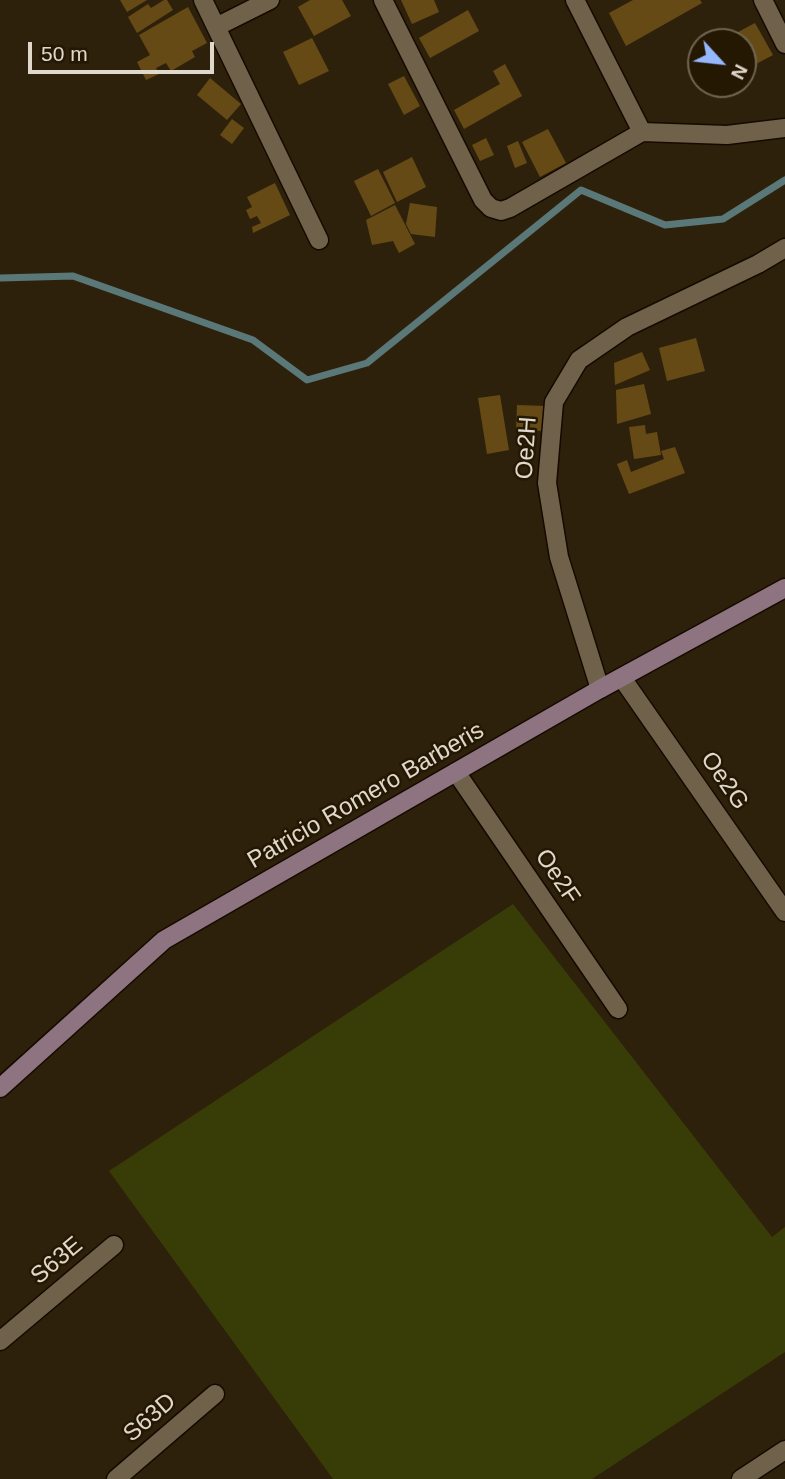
<!DOCTYPE html>
<html>
<head>
<meta charset="utf-8">
<style>
	body { margin:0 }
	#map { position:relative; width:785px; height:1479px; overflow:hidden; background:#2e210b; font-family:Helvetica,sans-serif }
	canvas { display:block }
	.north { position:absolute; left:687px; top:28px; width:70px; height:70px; box-sizing:border-box; background:#241803; border:2px solid #6f6553; border-radius:50%; rotate:117deg; font-size:19px; font-weight:700; line-height:28px; text-align:center; color:#e0d8cb }
	.north::after { content:''; display:block; margin:auto; width:24px; height:32px; background:#94b7fd; clip-path:polygon(50% 0,100% 100%,50% 72%,0 100%) }
	.scale { position:absolute; left:28px; top:42px; width:186px; height:32px; box-sizing:border-box; border:4px solid #e0d8cb; border-top:0; padding-left:9px; font-size:21px; line-height:24px; white-space:nowrap; color:#e0d8cb; -webkit-text-stroke:5px #241803; paint-order:stroke }
</style>
</head>
<body>
<div id="map">
<canvas width="785" height="1479"></canvas>
<div class="north">N</div>
<div class="scale">50 m</div>
</div>
<script>
const ctx = document.querySelector('canvas').getContext('2d');
ctx.lineJoin = 'round';
function paint(path, color) { ctx.fillStyle = color; ctx.fill(path, 'evenodd'); }
const shape = rows => new Path2D(rows.map(r => 'M' + r).join(''));
function trace(path, color, width, dash) { ctx.strokeStyle = color; ctx.lineWidth = width; ctx.lineCap = dash ? 'butt' : 'round'; ctx.setLineDash(dash || []); ctx.stroke(path); }
function drawText(font, color, halo, rows, align = 'center') {
  ctx.font = font + ' Helvetica,sans-serif'; ctx.lineWidth = 5; ctx.setLineDash([]); ctx.textBaseline = 'middle'; ctx.strokeStyle = halo; ctx.fillStyle = color; for (const [text, x, y, turn = 0] of rows) {
    ctx.save(); ctx.translate(x, y); ctx.rotate((+turn || 0) * Math.PI / 180); ctx.textAlign = isNaN(turn) ? turn : align; if (halo) ctx.strokeText(text, 0, 0); ctx.fillText(text, 0, 0); ctx.restore();
  }
}
paint(shape([
	[513,904,772,1237,785,1227,785,1352,592,1479,333,1479,109,1171]
]), '#383d07');
trace(shape([
	[0,278,73,276,253,340,307,380,367,363,581,190,665,225,723,219,785,180]
]), '#5b7879', 7);
paint(shape([
	[120,0,147,0,127,12],
	[164,0,167,0,173,10,137,33,128,17,148,4,151,8],
	[310,0,342,0,351,16,314,36,298,7],
	[401,0,434,0,439,12,412,24],
	[633,0,700,0,702,3,626,46,609,13],
	[188,7,207,43,192,51,195,57,171,71,166,63,156,68,159,74,146,80,137,62,150,55,139,35],
	[468,10,479,31,430,58,419,38],
	[755,23,773,55,743,71,743,42,727,42,725,39],
	[312,38,329,71,299,85,283,52],
	[505,64,522,96,464,129,454,110,500,84,493,71],
	[404,76,420,106,404,115,388,84],
	[210,78,241,104,227,120,197,95],
	[232,119,244,128,232,144,220,135],
	[548,129,566,163,540,177,522,142],
	[486,138,494,155,480,161,472,145],
	[518,141,527,163,515,168,507,146],
	[412,157,426,187,397,202,383,172],
	[378,169,395,203,371,216,354,181],
	[275,183,290,215,253,233,252,227,261,223,257,216,250,219,246,210,252,207,247,197],
	[410,203,437,207,435,237,411,234,406,224],
	[395,205,415,244,399,253,393,241,372,245,366,220],
	[696,338,705,371,667,381,659,348],
	[642,352,650,370,615,385,614,363],
	[644,384,651,414,617,424,616,390],
	[500,395,509,450,487,454,478,398],
	[517,405,546,406,545,431,516,430],
	[645,425,646,434,657,432,661,455,634,459,629,427],
	[675,447,685,473,629,494,617,464,627,460,631,472,664,459,661,451]
]), '#654a16');
const street = shape([
	[203,0,319,240],
	[383,0,483,200,491,208,501,211,510,208,642,132],
	[575,0,642,132,727,135,785,128],
	[763,0,785,44],
	[216,27,270,0],
	[622,678,785,912],
	[600,689,559,557,547,483,554,402,579,360,627,327,758,264,785,248],
	[456,772,618,1009],
	[0,1341,114,1245],
	[116,1479,215,1394],
	[741,1479,785,1450]
]);
const secondary = shape([
	[0,1088,164,940,600,689,785,588]
]);
trace(street, '#160a00', 21);
trace(secondary, '#160a00', 21);
trace(street, '#70624a', 18);
trace(secondary, '#8e7380', 18);
drawText('24px', '#e0d8cb', '#241803', [
	["Oe2H",527,448,-86],
	["Oe2G",724,781,55],
	["Patricio Romero Barberis",366,796,-30],
	["Oe2F",557,877,56],
	["S63E",57,1261,-40],
	["S63D",150,1418,-41]
]);
</script>
</body>
</html>
